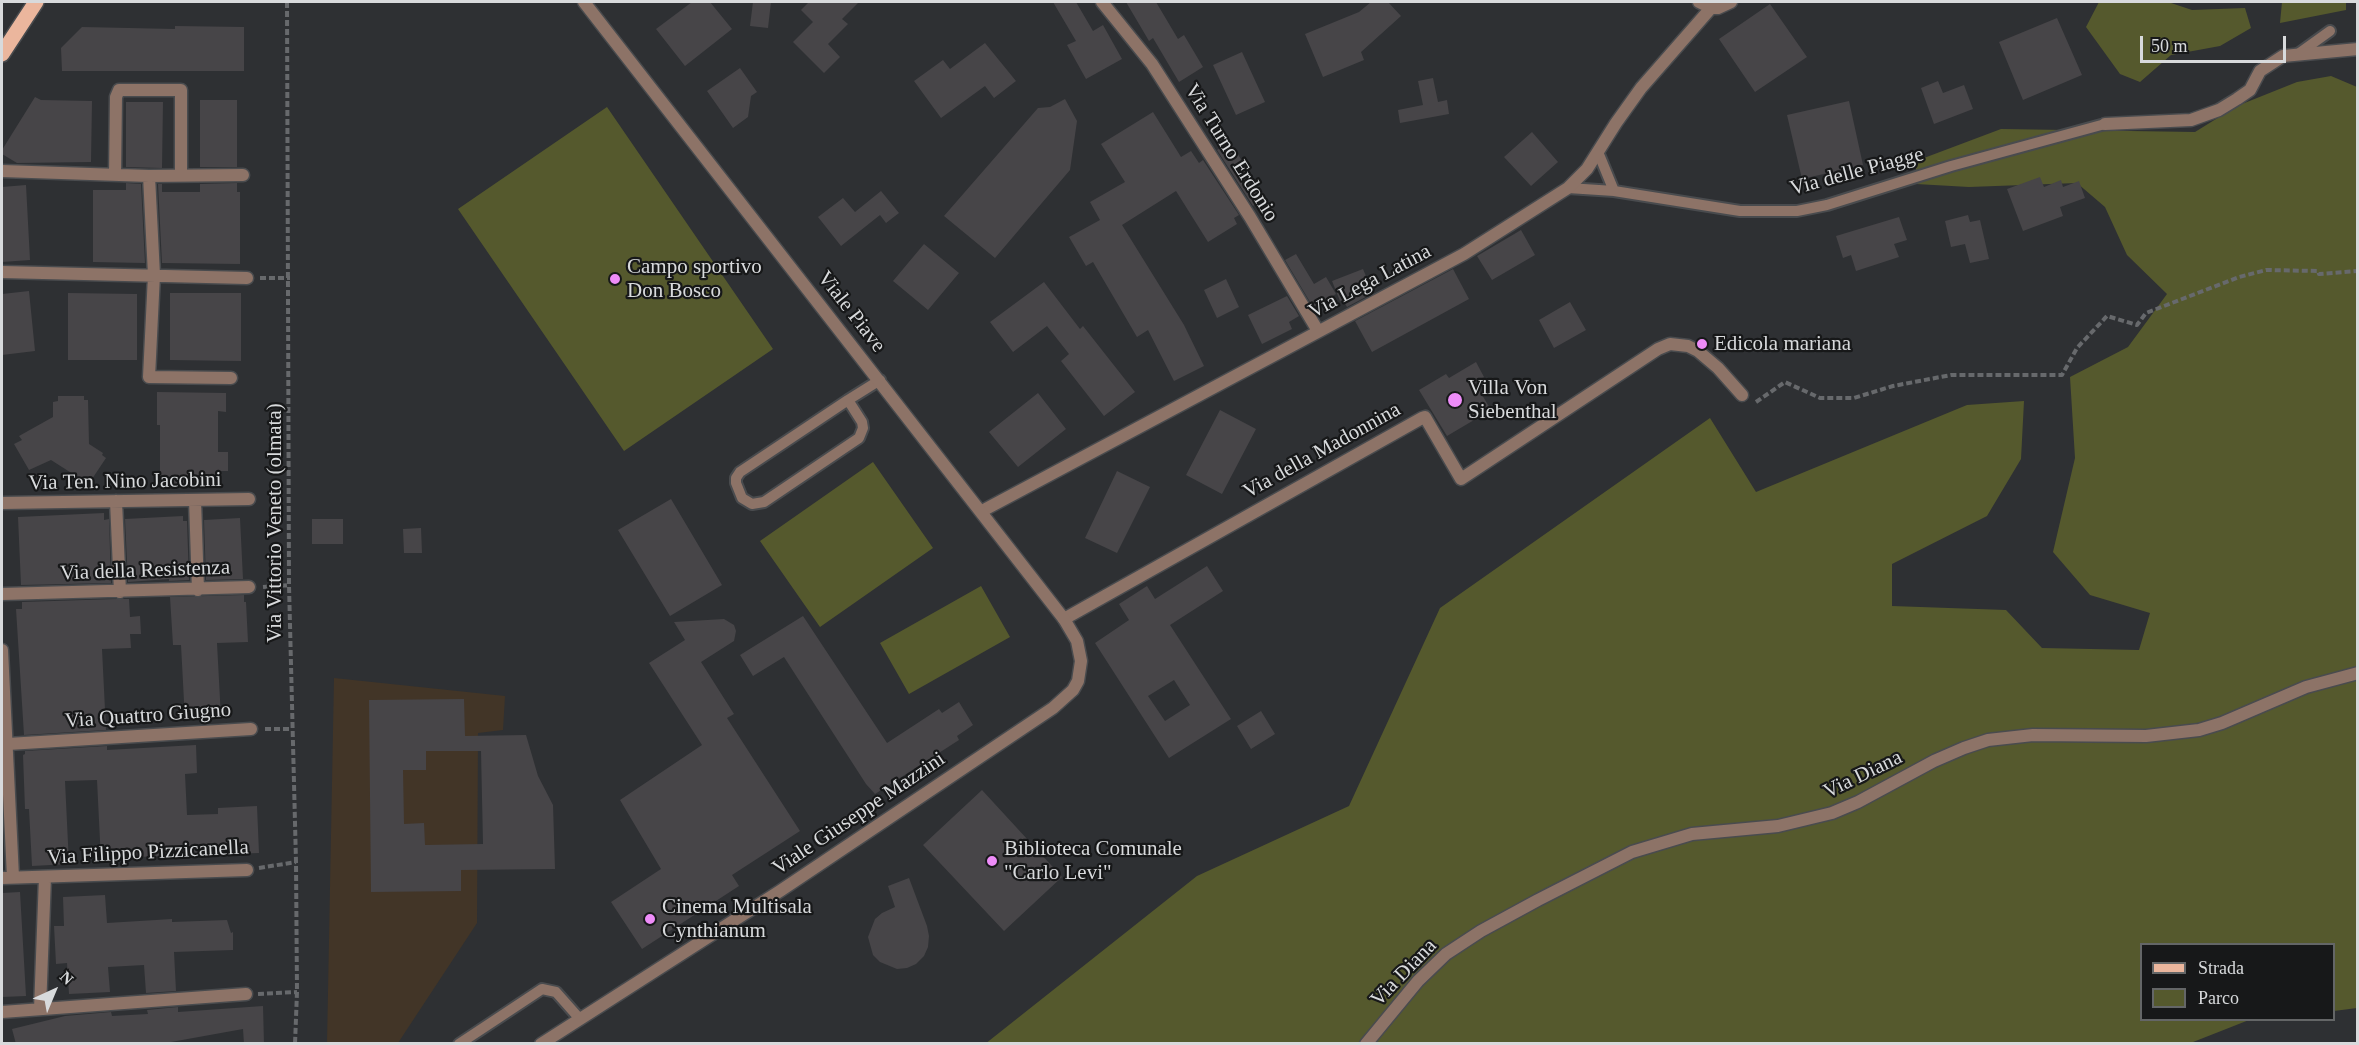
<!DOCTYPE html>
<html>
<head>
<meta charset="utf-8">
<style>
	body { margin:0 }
	#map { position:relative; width:2359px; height:1045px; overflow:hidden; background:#2e3033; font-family:"Times New Roman",serif }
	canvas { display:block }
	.frame { position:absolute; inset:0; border:3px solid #d8dadc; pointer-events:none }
	.legend { position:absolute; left:2140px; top:943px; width:195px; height:78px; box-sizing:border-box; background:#171819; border:2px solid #646667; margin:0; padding:8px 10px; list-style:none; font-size:18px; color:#d8dadc }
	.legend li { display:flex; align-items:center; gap:12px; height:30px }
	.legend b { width:30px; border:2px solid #646667 }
	.north { position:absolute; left:24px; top:961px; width:60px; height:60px; -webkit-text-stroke:4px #171819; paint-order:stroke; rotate:44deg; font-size:16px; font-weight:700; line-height:24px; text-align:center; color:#d8dadc }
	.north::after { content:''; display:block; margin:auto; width:21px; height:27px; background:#d8dadc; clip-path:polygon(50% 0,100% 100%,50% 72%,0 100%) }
	.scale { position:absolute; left:2140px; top:36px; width:146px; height:27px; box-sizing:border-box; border:3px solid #d8dadc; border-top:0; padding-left:8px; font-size:18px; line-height:21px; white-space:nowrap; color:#d8dadc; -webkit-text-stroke:4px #171819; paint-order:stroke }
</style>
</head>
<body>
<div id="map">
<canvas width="2359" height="1045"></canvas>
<div class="frame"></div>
<ul class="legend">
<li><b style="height:8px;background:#ebb69d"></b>Strada</li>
<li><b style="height:16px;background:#55592d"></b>Parco</li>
</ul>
<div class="north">N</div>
<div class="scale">50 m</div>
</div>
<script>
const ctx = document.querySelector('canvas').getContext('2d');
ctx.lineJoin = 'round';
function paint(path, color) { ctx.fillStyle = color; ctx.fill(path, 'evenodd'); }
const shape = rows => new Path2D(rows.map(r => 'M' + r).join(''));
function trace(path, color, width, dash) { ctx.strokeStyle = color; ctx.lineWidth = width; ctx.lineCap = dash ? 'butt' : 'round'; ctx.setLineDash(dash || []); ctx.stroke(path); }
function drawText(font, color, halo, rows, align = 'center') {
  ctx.font = font + ' "Times New Roman",serif'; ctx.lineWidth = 4.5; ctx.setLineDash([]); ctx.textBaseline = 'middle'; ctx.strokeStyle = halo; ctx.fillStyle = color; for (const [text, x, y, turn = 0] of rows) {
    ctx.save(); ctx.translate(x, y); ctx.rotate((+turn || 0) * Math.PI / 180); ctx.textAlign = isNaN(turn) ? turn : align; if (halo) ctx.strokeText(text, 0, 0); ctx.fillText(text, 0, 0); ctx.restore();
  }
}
paint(shape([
	[334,678,505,696,503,730,478,733,477,923,398,1043,327,1044]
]), '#423527');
paint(shape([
	[2099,2,2168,2,2192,10,2245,8,2251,28,2220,46,2171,55,2140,82,2120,74,2086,27],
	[2282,2,2346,2,2346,10,2280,23],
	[2331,76,2357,87,2357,1008,2334,1011,2334,944,2142,944,2142,1020,2249,1020,2188,1044,985,1044,1197,876,1349,806,1440,608,1710,418,1756,492,1967,405,2024,401,2021,459,1987,516,1892,564,1892,606,2006,610,2042,648,2139,650,2150,613,2090,595,2053,552,2075,458,2070,377,2128,347,2167,294,2127,255,2105,207,2077,183,1969,187,1916,184,1916,161,2001,129,2195,132,2237,106,2297,82],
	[607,107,773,349,624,451,458,209],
	[873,462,933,548,820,627,760,541],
	[981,586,1010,637,909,694,880,643]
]), '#55592d');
paint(shape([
	[692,2,710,2,732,29,685,66,656,29],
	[753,2,771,2,768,28,750,26],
	[809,2,859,2,842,19,848,24,828,44,840,57,824,73,793,42,813,22,801,10],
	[1053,2,1076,2,1093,31,1103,25,1122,59,1086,79,1067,45,1076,41],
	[1126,2,1156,2,1178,39,1184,35,1203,67,1179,82,1153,38,1149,41],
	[1371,2,1388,2,1401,16,1361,52,1364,60,1323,77,1305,34,1359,12],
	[1770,4,1807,57,1755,92,1719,39],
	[2057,18,2082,75,2023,100,1999,42],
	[175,26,244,27,244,71,62,71,61,48,82,27,175,29],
	[985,43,1016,81,994,98,985,86,941,118,914,81,943,60,950,69],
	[1242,52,1265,102,1236,115,1213,65],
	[740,68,757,92,751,96,748,117,733,128,707,91],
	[1433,78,1438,102,1447,100,1449,114,1400,123,1398,110,1423,105,1418,81],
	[1938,81,1943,93,1964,85,1973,109,1934,124,1921,88],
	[35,97,41,100,92,101,91,162,17,163,2,154,2,150],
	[1065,99,1077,121,1070,170,995,258,944,216,1038,108,1050,107],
	[200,100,237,100,237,167,200,167],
	[1849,101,1863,165,1802,179,1787,115],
	[126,102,163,102,162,168,126,167],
	[1153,112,1181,157,1191,151,1199,163,1203,160,1239,215,1234,218,1237,224,1208,242,1176,191,1122,225,1184,325,1204,366,1174,381,1148,330,1137,337,1093,262,1086,266,1069,237,1100,220,1090,202,1125,182,1101,144],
	[1532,132,1558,162,1531,186,1504,157],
	[1230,142,1265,197,1253,206,1217,150],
	[2040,177,2044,187,2061,180,2063,187,2079,181,2085,198,2060,207,2063,216,2023,231,2007,189],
	[126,183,141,184,145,263,93,262,93,190,126,190],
	[237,183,237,192,240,192,240,264,162,263,158,184,162,184,162,192,200,192,200,184],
	[26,185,30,260,2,262,2,187],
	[881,191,899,213,886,223,880,215,841,246,818,217,843,198,855,212],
	[1968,215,1970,222,1980,220,1989,259,1970,263,1965,244,1951,247,1945,221],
	[1899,217,1907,240,1894,244,1899,257,1856,271,1851,255,1843,258,1836,236],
	[1521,230,1535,255,1492,280,1477,256],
	[924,244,959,273,928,310,893,281],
	[1296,254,1314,284,1326,277,1336,294,1313,307,1285,260],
	[1363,269,1373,293,1347,307,1343,300,1340,301,1332,281],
	[1453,269,1469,299,1372,352,1355,321],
	[1226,279,1239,307,1217,318,1204,290],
	[1044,282,1080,329,1083,326,1135,392,1104,416,1061,361,1069,354,1047,326,1013,352,990,322],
	[29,291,35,351,2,355,2,294],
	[68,293,137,294,137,360,68,360],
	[170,293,241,293,241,361,170,360],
	[1287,296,1299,316,1289,322,1292,329,1262,344,1248,315],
	[1570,302,1586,330,1554,348,1539,320],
	[1476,362,1484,377,1475,383,1491,410,1447,436,1419,390,1446,374,1449,378],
	[157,392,226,393,226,412,218,411,218,452,228,452,228,471,220,471,220,485,160,484,160,425,157,425],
	[1038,393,1066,429,1018,467,989,432],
	[58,396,84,396,84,400,88,400,89,444,103,453,102,455,106,458,90,482,86,479,84,481,51,460,29,470,14,444,22,440,19,436,53,417,53,402,58,401],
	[1220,410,1256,429,1222,494,1186,475],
	[1117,471,1150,487,1117,553,1085,538],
	[671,499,722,585,670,616,618,530],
	[104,513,104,520,109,519,111,583,21,585,18,517],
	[183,516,183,521,187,521,189,580,169,581,169,579,128,582,125,519],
	[240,518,243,579,206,580,204,520],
	[312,519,343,519,343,544,312,544],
	[421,528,422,553,404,553,403,529],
	[1207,566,1223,591,1170,625,1231,719,1169,758,1095,643,1129,620,1119,604,1147,586,1155,599],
	[1174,680,1190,705,1165,721,1148,696],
	[244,595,244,602,246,602,248,642,217,643,221,718,185,720,181,645,173,645,170,597],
	[116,599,129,599,130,617,140,616,141,634,130,634,131,648,102,649,106,730,24,735,16,609,22,609,22,602],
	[803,616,887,743,939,709,942,713,959,702,973,725,957,736,959,740,875,794,866,784,784,657,753,676,740,655],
	[724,619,734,625,736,631,734,641,701,662,734,714,727,718,800,831,732,875,739,886,642,949,611,902,661,869,620,800,702,745,649,663,685,640,674,622],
	[464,699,465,736,526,735,538,776,553,805,555,869,461,870,461,891,371,892,369,700],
	[426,751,481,751,483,844,425,845,424,823,404,824,403,770,426,770],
	[1261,711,1275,734,1251,749,1237,726],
	[196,745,197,773,185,774,187,815,218,814,218,808,257,806,259,853,137,857,137,859,101,861,97,780,65,781,69,864,32,866,29,809,25,809,23,755,25,754,25,751,107,746,107,750],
	[982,790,1062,877,1004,931,923,845],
	[909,878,927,926,929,936,928,947,924,956,916,964,907,968,897,969,880,962,873,955,868,937,875,919,882,913,895,907,888,886],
	[20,892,26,996,2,997,2,893],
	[105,895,107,923,172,919,172,922,227,920,231,933,233,932,233,950,174,952,176,991,146,993,144,965,108,967,110,992,69,994,67,963,56,964,54,926,64,926,63,897],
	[263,1006,264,1044,244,1044,243,1029,160,1044,16,1044,12,1029,65,1016,111,1012,112,1016,148,1014,147,1010,178,1007,178,1012]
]), '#474548');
const service = shape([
	[2298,54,2330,31],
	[1568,188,1614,191,1598,152],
	[1614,191,1740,211,1797,211,1827,205,1951,166,2105,124],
	[848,400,862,422,863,428,859,438,764,502,752,504,742,498,736,483,736,478,740,472,848,400,880,380],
	[459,1044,542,989,556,992,579,1018]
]);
const minor = shape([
	[1102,2,1152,64,1250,217,1318,331],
	[1699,2,1711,8,1718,8,1731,2],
	[2105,124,2191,120,2219,110,2237,99,2250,90,2260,71,2283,56,2358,49],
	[2,171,149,176,243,175],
	[115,175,116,97,119,90,181,90,181,175],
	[149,176,154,275,149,377,231,378],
	[2,272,247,278],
	[195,500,198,590],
	[116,501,120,592],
	[2,503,249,499],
	[982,511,1464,254,1568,188,1587,169,1616,123,1641,88,1711,8],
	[2,594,249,587],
	[1064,619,1422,418,1425,417,1461,479,1658,349,1670,344,1688,346,1698,351,1718,368,1742,395],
	[2,650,13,877],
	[8,744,251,729],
	[2,878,247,870],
	[40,1009,45,877],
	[2,1012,246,994]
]);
const tertiary = shape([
	[541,1044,780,891,1053,708,1073,690,1078,681,1081,661,1077,641,1064,619,584,2],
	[1366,1044,1418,981,1446,954,1481,931,1538,900,1632,852,1692,834,1778,826,1832,813,1858,802,1934,761,1964,748,1988,740,2033,735,2146,736,2199,730,2222,723,2306,687,2358,673]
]);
const primary = shape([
	[2,54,36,2]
]);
trace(service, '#494b4e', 14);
trace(minor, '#494b4e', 15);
trace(tertiary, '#494b4e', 15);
trace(primary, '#494b4e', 18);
trace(shape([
	[287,2,289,585,296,862,297,992,295,1044],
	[260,278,290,278],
	[1756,402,1785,382,1820,398,1854,398,1893,386,1951,375,2062,375,2077,348,2107,316,2137,325,2146,313,2239,277,2266,270,2318,271,2319,274,2358,271],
	[263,587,289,585],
	[265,729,291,729],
	[259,868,296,862],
	[258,994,297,992]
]), '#67696c', 4, [6, 3]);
trace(service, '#8d7367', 10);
trace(minor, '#8d7367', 12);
trace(tertiary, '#8d7367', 12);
trace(primary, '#ebb69d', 15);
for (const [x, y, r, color] of [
	[615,279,6,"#ee8cf8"],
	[1702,344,6,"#ee8cf8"],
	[1455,400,8,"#ee8cf8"],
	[992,861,6,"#ee8cf8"],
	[650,919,6,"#ee8cf8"]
]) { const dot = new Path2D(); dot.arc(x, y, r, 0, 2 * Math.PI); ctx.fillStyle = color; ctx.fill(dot); trace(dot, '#171819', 2); }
drawText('21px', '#d8dadc', '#171819', [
	["Via Turno Erdonio",1231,153,58],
	["Via delle Piagge",1857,172,-15],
	["Via Lega Latina",1370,282,-28],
	["Viale Piave",851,312,52],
	["Via della Madonnina",1322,451,-29],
	["Via Ten. Nino Jacobini",125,482,-1],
	["Via Vittorio Veneto (olmata)",275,523,-90],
	["Via della Resistenza",145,571,-2],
	["Via Quattro Giugno",148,716,-4],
	["Via Diana",1863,775,-26],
	["Viale Giuseppe Mazzini",859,814,-34],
	["Via Filippo Pizzicanella",148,853,-3],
	["Via Diana",1404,973,-46]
]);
drawText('21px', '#d8dadc', '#171819', [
	["Campo sportivo",627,267],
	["Don Bosco",627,291],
	["Edicola mariana",1714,344],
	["Villa Von",1468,388],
	["Siebenthal",1468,412],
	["Biblioteca Comunale",1004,849],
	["\"Carlo Levi\"",1004,873],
	["Cinema Multisala",662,907],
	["Cynthianum",662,931]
], 'left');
</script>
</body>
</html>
